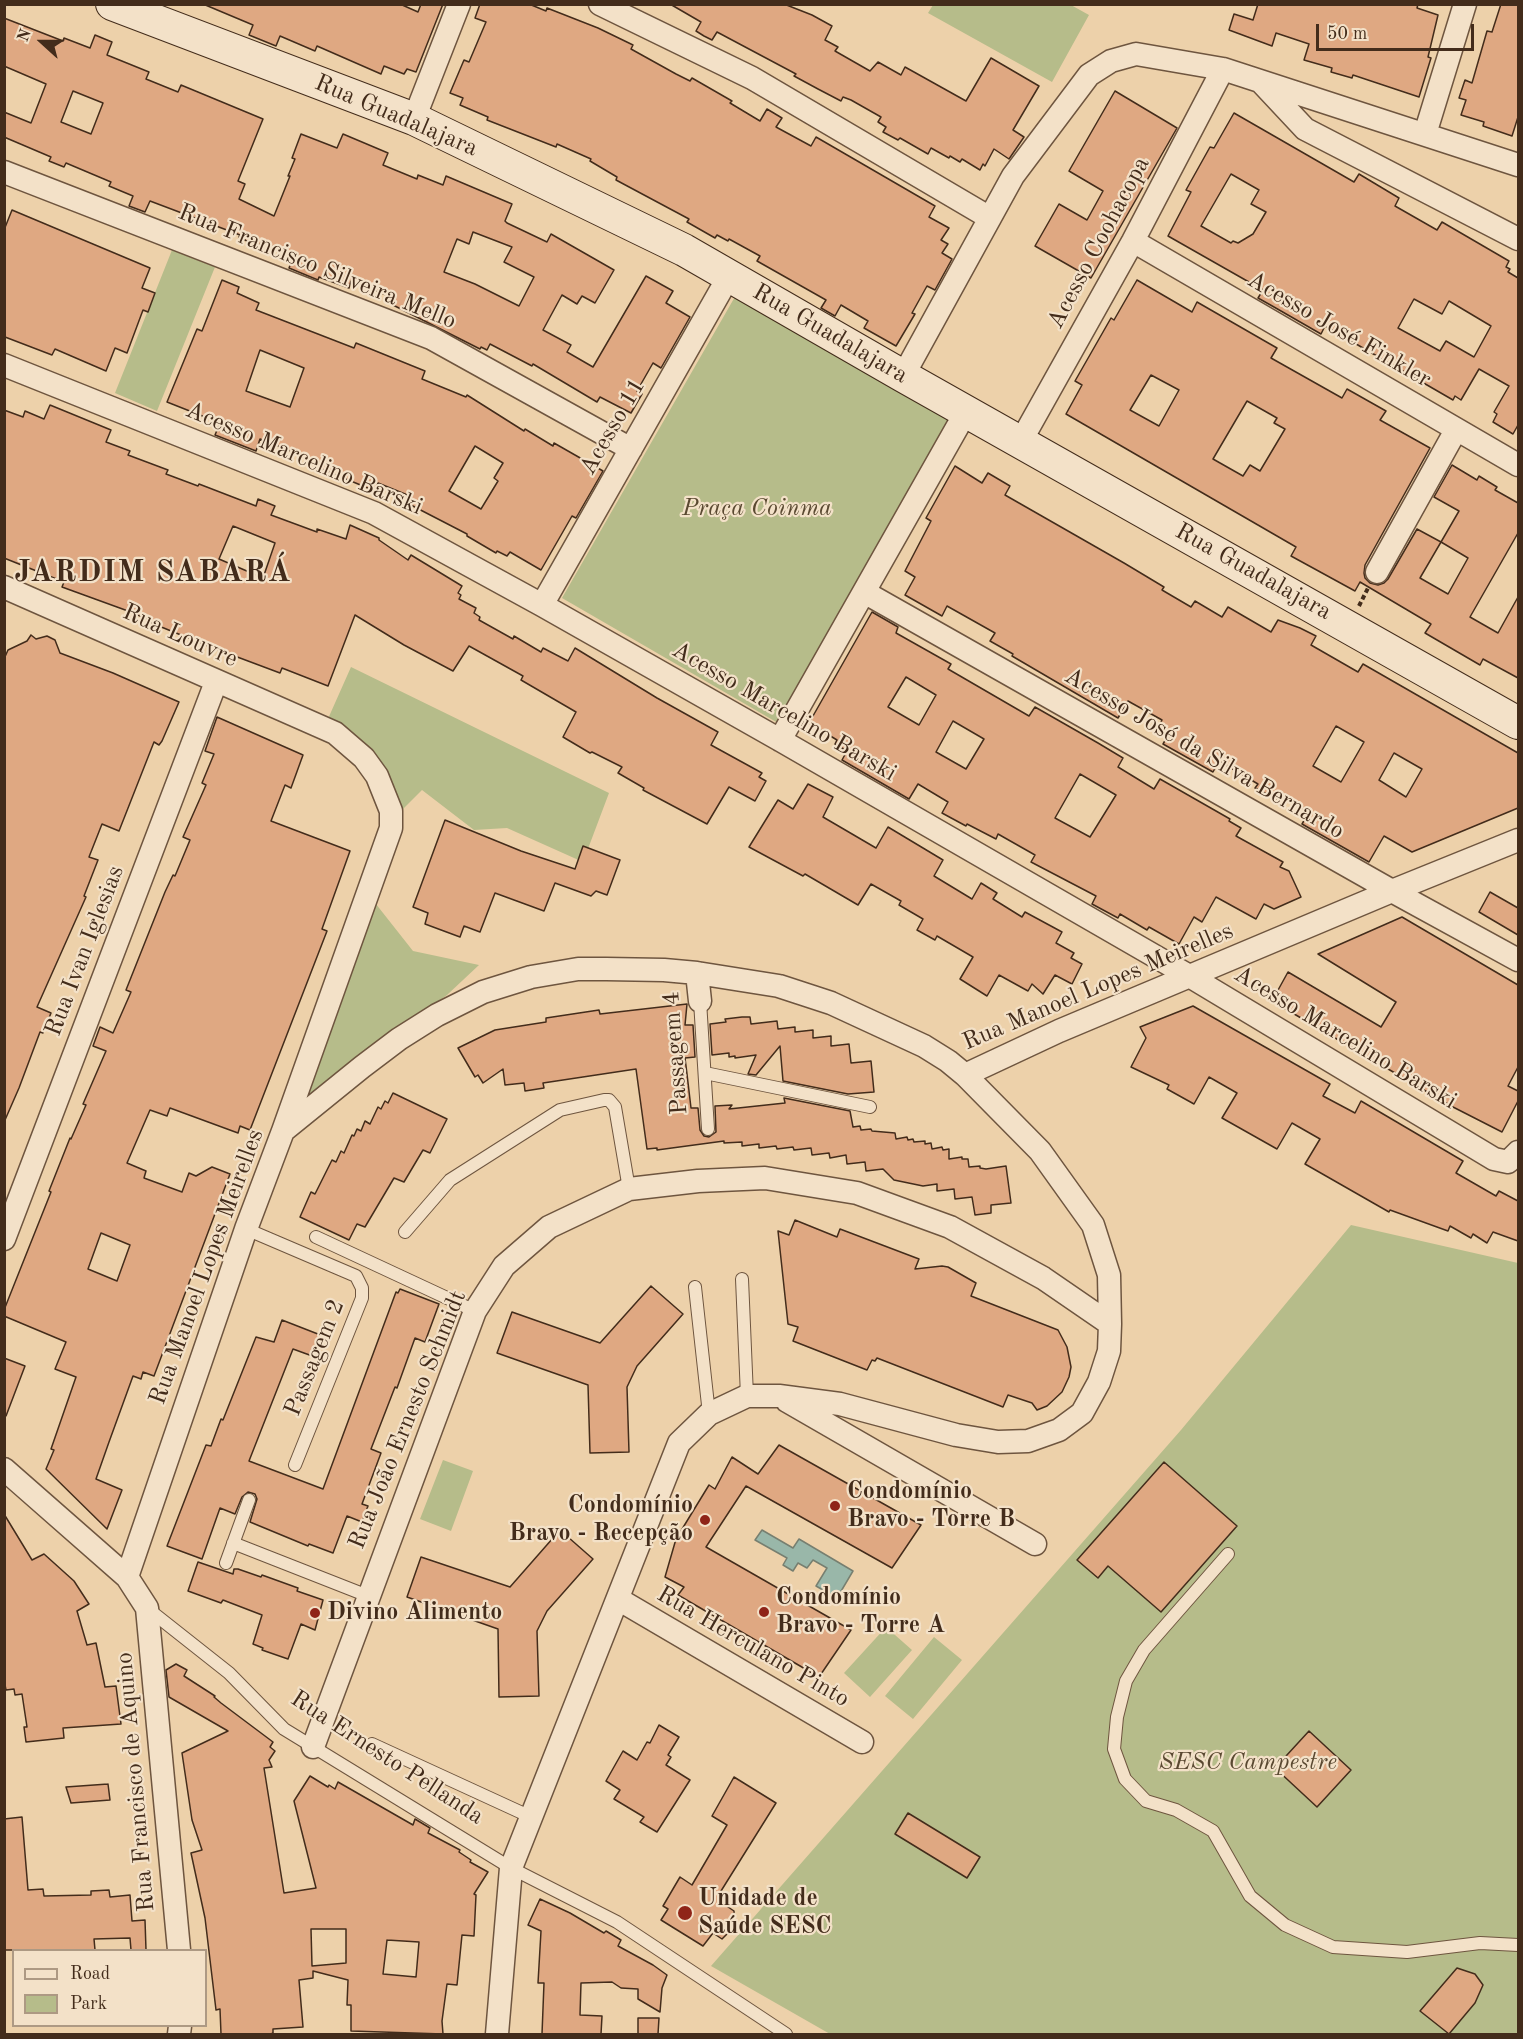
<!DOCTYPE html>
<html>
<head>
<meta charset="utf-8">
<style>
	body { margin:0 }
	#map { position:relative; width:1523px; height:2039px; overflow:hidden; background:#edd1aa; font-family:"Old Standard TT",serif }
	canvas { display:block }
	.frame { position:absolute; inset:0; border:6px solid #432c1b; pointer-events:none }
	.legend { position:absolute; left:12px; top:1949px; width:195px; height:78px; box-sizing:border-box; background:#f3e1c8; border:2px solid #ad9983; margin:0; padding:8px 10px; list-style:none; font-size:18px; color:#432c1b }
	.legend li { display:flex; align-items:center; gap:12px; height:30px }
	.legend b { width:30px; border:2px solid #ad9983 }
	.north { position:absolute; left:12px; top:12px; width:60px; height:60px; -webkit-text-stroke:4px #f3e1c8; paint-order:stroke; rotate:291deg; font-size:16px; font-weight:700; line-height:24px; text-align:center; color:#432c1b }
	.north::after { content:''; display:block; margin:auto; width:21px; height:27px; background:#432c1b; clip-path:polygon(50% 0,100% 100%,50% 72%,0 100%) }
	.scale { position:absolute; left:1316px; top:24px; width:158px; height:27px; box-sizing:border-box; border:3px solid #432c1b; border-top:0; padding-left:8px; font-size:18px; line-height:21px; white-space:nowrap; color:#432c1b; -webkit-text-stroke:4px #f3e1c8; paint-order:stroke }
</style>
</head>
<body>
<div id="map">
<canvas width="1523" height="2039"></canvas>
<div class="frame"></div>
<ul class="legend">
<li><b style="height:8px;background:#f3e1c8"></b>Road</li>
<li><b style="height:16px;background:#b6bc8a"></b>Park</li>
</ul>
<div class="north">N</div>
<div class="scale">50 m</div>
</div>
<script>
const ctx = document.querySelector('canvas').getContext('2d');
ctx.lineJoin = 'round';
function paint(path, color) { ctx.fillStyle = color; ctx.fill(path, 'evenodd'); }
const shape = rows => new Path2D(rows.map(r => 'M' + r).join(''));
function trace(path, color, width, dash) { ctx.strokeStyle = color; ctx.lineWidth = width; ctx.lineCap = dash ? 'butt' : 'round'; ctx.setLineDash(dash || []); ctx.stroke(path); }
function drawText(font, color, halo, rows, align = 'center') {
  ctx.font = font + ' "Old Standard TT",serif'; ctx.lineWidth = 4.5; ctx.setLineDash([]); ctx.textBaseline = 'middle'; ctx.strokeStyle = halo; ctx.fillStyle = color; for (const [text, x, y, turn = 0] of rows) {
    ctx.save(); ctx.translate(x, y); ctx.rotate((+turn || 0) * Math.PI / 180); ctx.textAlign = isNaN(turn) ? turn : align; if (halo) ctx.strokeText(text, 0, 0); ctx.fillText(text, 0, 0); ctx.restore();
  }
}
paint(shape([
	[1071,5,1089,15,1052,82,928,13,933,5],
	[172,250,215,267,157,411,115,393],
	[736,295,952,420,778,723,562,598],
	[351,667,609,793,583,862,507,828,474,830,422,790,402,810,327,721],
	[372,899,413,951,479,965,447,995,299,1105],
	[1351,1225,1518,1263,1518,2034,830,2034,711,1966,1181,1430],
	[443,1460,473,1471,451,1531,420,1519],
	[886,1627,912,1650,870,1697,844,1673],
	[934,1637,962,1660,913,1719,885,1696]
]), '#b6bc8a');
const water = shape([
	[762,1530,793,1548,799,1539,853,1571,837,1598,816,1586,827,1568,813,1560,807,1568,798,1563,793,1571,783,1565,787,1558,755,1540,762,1530]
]);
paint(water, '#99b7a9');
trace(water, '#777f70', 1.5);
const building = shape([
	[203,4,400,4,418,12,421,4,443,4,416,72,407,69,404,74,384,66,381,74,317,46,315,51,280,36,276,46,249,35,253,25,203,4],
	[480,4,529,4,546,11,547,8,598,28,633,45,631,49,676,74,690,81,692,78,732,101,730,103,760,121,767,109,782,118,776,127,811,146,816,137,935,206,929,217,949,228,941,240,948,244,942,253,952,259,935,290,927,286,912,313,915,314,896,346,864,328,868,321,841,305,835,316,821,308,826,300,757,261,760,256,729,239,728,241,717,235,715,238,687,222,689,219,616,180,617,177,590,161,591,159,557,144,556,147,487,120,488,117,460,105,463,98,450,93,464,60,469,62,486,22,475,18,480,4],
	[670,4,784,4,812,15,832,26,825,40,838,47,835,51,870,71,878,62,901,75,905,67,966,101,991,58,1039,86,1013,130,1024,137,1009,159,994,149,985,166,983,164,980,170,962,159,960,162,950,156,949,158,931,148,928,154,900,138,898,140,883,132,886,127,878,122,881,117,851,100,843,97,841,101,818,89,794,76,796,74,717,32,712,40,704,36,696,31,701,22,670,4],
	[1258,4,1418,4,1417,8,1438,15,1428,57,1431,58,1419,97,1353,75,1352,78,1331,72,1332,68,1304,60,1309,44,1276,33,1272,46,1229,30,1234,14,1253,20,1258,4],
	[1501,4,1518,4,1518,117,1512,136,1483,126,1484,122,1461,115,1466,100,1459,98,1465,80,1472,83,1487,31,1492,32,1501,4],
	[4,18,63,41,64,38,90,48,95,35,112,42,107,55,149,72,146,79,178,92,181,85,263,119,238,181,245,184,239,199,274,216,290,176,288,176,295,159,292,158,301,134,337,148,343,134,388,153,383,165,417,179,418,175,443,185,446,176,512,204,505,221,507,223,547,242,551,234,614,270,595,303,582,296,577,304,562,295,543,330,571,345,567,352,593,367,646,276,673,291,666,303,690,317,661,368,653,363,637,391,642,394,631,413,600,397,597,402,533,364,532,366,490,344,487,350,481,347,480,349,391,304,394,298,351,281,349,288,319,277,318,280,289,268,294,255,261,242,259,247,239,237,240,235,150,201,145,212,129,206,133,196,109,186,111,182,66,163,64,167,49,161,51,157,4,137,4,112,31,123,46,84,4,66,4,18],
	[73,91,103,103,91,134,61,122,73,91],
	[473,232,512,247,504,262,534,277,519,306,475,284,444,272,457,239,469,244,473,232],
	[1115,91,1177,128,1091,278,1035,246,1059,204,1087,220,1103,191,1069,171,1115,91],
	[1234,113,1354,182,1359,174,1399,198,1395,206,1437,230,1442,222,1509,261,1506,267,1510,269,1508,272,1518,278,1518,425,1513,434,1493,422,1497,414,1494,412,1509,386,1479,369,1461,400,1455,396,1453,400,1325,326,1321,334,1274,307,1258,298,1263,290,1168,236,1191,192,1186,190,1210,147,1214,148,1234,113],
	[1231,174,1259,190,1251,204,1266,212,1253,234,1238,243,1233,241,1231,243,1201,226,1231,174],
	[1414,299,1442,314,1449,301,1491,326,1474,357,1446,341,1440,351,1398,328,1414,299],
	[12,210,150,268,142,288,155,293,148,312,143,310,127,353,115,348,106,371,55,349,52,355,5,337,4,230,12,210],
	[222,280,239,287,237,293,259,303,256,310,354,348,356,343,425,371,422,379,466,397,467,395,524,431,525,429,553,446,554,443,603,471,576,518,572,516,541,570,510,552,507,556,497,551,496,553,467,536,467,534,407,503,410,496,378,483,375,491,317,467,319,462,260,439,256,451,215,435,220,423,167,402,197,329,202,331,222,280],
	[260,350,304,368,290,407,246,391,260,350],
	[475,446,503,463,494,478,498,481,481,509,449,491,475,446],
	[1137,280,1192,312,1197,302,1263,340,1277,348,1271,358,1342,398,1347,389,1386,411,1380,420,1430,448,1365,565,1364,573,1365,578,1370,583,1378,585,1384,583,1388,579,1417,529,1441,542,1459,511,1434,497,1452,465,1477,480,1479,476,1497,487,1495,490,1518,503,1518,533,1470,617,1498,633,1518,597,1518,678,1483,659,1480,665,1425,633,1431,624,1360,582,1355,591,1291,556,1296,547,1066,414,1082,385,1075,381,1111,318,1114,320,1137,280],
	[1151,375,1179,390,1159,426,1130,410,1151,375],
	[1247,401,1277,418,1274,423,1285,429,1260,471,1250,465,1243,476,1213,459,1247,401],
	[1441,542,1468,558,1448,594,1420,578,1441,542],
	[50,405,111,430,106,442,130,451,128,455,168,470,166,474,198,486,199,484,256,506,258,499,275,506,271,515,317,532,317,529,346,539,350,525,379,538,379,540,408,560,411,555,462,586,458,593,461,595,459,599,476,608,474,613,480,617,479,620,513,639,514,636,541,652,543,648,568,661,575,648,657,698,718,732,711,745,762,773,759,777,766,781,755,801,729,787,707,824,643,790,644,788,618,773,622,767,592,752,590,753,563,737,576,712,521,680,523,676,469,646,453,671,404,645,355,615,328,686,282,668,280,673,208,646,149,622,150,620,128,611,62,587,64,582,4,558,4,410,23,417,25,411,44,419,50,405],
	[233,526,275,543,263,578,219,559,233,526],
	[955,466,982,483,988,473,1010,486,1005,495,1124,563,1164,587,1162,590,1191,607,1195,601,1222,617,1228,607,1271,632,1278,620,1300,628,1316,636,1311,645,1358,672,1363,664,1518,753,1518,808,1412,852,1384,836,1369,862,1302,824,1309,812,1278,795,1276,799,1255,788,1258,784,1219,761,1213,772,1163,744,1170,732,1159,726,1162,720,1128,701,1118,718,1012,656,1013,654,990,641,995,633,947,606,942,616,905,595,915,577,905,571,931,521,926,518,955,466],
	[1336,726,1364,742,1341,782,1313,766,1336,726],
	[1394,753,1422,769,1406,797,1379,780,1394,753],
	[872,612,898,627,896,633,951,664,948,669,1029,716,1035,707,1098,743,1123,758,1118,767,1154,789,1160,779,1230,819,1229,821,1241,828,1236,836,1283,862,1280,867,1289,871,1301,897,1274,909,1264,904,1256,919,1216,897,1202,922,1194,917,1179,944,1149,927,1147,930,1120,914,1118,918,1092,904,1096,896,1031,862,1035,855,998,834,996,839,967,824,966,826,942,813,948,802,918,784,909,799,842,760,847,751,835,744,837,740,809,723,872,612],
	[906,677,936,695,919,725,888,707,906,677],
	[953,721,984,739,966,769,936,752,953,721],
	[1080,774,1116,795,1090,837,1055,818,1080,774],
	[31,635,36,639,47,636,55,640,60,653,113,673,179,702,162,741,159,745,154,742,119,831,102,824,89,857,98,860,84,896,86,897,37,1007,51,1013,43,1033,40,1032,19,1088,5,1120,4,659,8,650,27,641,31,635],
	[217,717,303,755,291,788,285,785,271,821,350,851,322,929,327,931,250,1130,240,1126,238,1133,170,1108,167,1116,150,1110,127,1163,146,1171,144,1178,182,1192,189,1173,196,1176,212,1167,230,1174,154,1376,143,1372,141,1379,133,1376,109,1442,96,1479,122,1490,107,1529,46,1469,54,1450,51,1449,76,1377,55,1369,66,1342,4,1316,4,1310,51,1192,49,1191,70,1138,71,1139,86,1105,83,1104,106,1051,93,1046,100,1027,113,1033,131,992,126,990,165,892,173,875,175,876,190,840,183,837,206,785,202,783,214,754,205,751,217,717],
	[101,1233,130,1245,117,1281,88,1269,101,1233],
	[808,784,833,797,823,817,876,848,888,827,943,860,934,876,972,899,981,883,997,893,993,899,1022,917,1025,912,1062,932,1056,943,1074,953,1071,958,1082,964,1072,984,1055,975,1043,994,1032,984,1028,991,999,975,987,996,960,979,973,957,937,936,935,940,917,930,923,919,899,905,901,901,871,884,858,905,805,874,803,876,749,847,778,800,793,809,808,784],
	[445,820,521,851,575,869,583,846,620,860,607,895,596,891,591,896,555,883,544,911,495,893,480,932,464,926,460,937,425,924,428,913,413,907,445,820],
	[1490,892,1518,908,1518,935,1479,912,1490,892],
	[1402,917,1518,985,1518,1067,1508,1086,1518,1091,1518,1101,1502,1132,1453,1107,1272,1001,1288,972,1381,1027,1396,1002,1318,954,1402,917],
	[687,1004,685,1025,693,1025,695,1057,685,1058,687,1074,691,1108,698,1108,700,1130,704,1136,709,1137,716,1132,715,1106,732,1105,729,1109,785,1103,784,1098,850,1111,853,1127,860,1126,861,1130,871,1129,872,1131,895,1133,896,1139,907,1137,908,1140,913,1139,914,1142,925,1141,925,1144,931,1143,932,1149,942,1147,943,1150,949,1149,949,1159,962,1157,962,1159,968,1159,969,1167,980,1166,980,1168,986,1169,1006,1166,1011,1203,991,1205,991,1213,975,1215,972,1197,955,1199,954,1189,937,1191,937,1184,923,1186,894,1180,883,1169,866,1171,865,1162,847,1164,846,1155,830,1158,829,1153,812,1155,811,1148,794,1150,793,1147,777,1149,776,1146,759,1148,759,1144,742,1146,742,1142,724,1143,724,1141,657,1150,657,1148,647,1149,636,1069,543,1083,544,1088,525,1091,524,1083,505,1085,503,1069,483,1083,478,1075,475,1077,458,1048,495,1030,546,1022,546,1018,599,1010,600,1014,687,1004],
	[1193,1006,1330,1084,1323,1096,1355,1113,1361,1101,1463,1161,1456,1173,1496,1196,1499,1191,1518,1201,1518,1241,1493,1232,1487,1243,1473,1234,1471,1238,1450,1226,1448,1231,1390,1210,1389,1212,1305,1164,1320,1139,1292,1123,1277,1149,1222,1118,1237,1093,1209,1077,1194,1104,1167,1089,1169,1085,1131,1067,1146,1038,1140,1027,1193,1006],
	[742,1017,750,1017,751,1024,777,1021,778,1029,795,1027,795,1032,813,1030,813,1038,831,1036,831,1046,849,1044,851,1063,871,1061,874,1092,848,1094,783,1081,780,1046,756,1075,748,1074,756,1055,735,1058,735,1056,729,1057,729,1053,712,1055,710,1024,726,1022,725,1019,742,1017],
	[393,1093,447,1119,430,1153,423,1150,404,1182,394,1178,365,1227,357,1224,349,1240,300,1217,311,1192,315,1194,332,1160,336,1162,341,1151,344,1153,352,1135,354,1136,357,1129,361,1131,365,1121,370,1124,378,1107,381,1109,385,1101,388,1103,393,1093],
	[795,1220,837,1237,840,1229,919,1259,915,1269,942,1266,948,1267,976,1283,971,1296,1058,1330,1067,1347,1071,1367,1069,1377,1062,1392,1047,1406,1037,1410,1032,1403,1008,1395,1003,1407,877,1358,875,1361,872,1360,867,1370,793,1341,798,1327,788,1324,778,1231,789,1235,795,1220],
	[651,1286,683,1314,637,1366,627,1387,629,1452,590,1453,588,1385,497,1353,512,1312,600,1343,651,1286],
	[400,1289,439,1304,425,1342,415,1338,397,1388,395,1387,371,1449,381,1453,362,1504,368,1506,362,1522,347,1516,333,1553,309,1544,308,1546,250,1522,257,1499,255,1494,248,1492,242,1497,235,1514,220,1508,202,1559,167,1546,206,1445,211,1446,221,1419,223,1420,256,1337,274,1342,282,1320,323,1336,315,1357,293,1349,249,1461,323,1489,396,1292,398,1293,400,1289],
	[4,1358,25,1366,6,1416,4,1416,4,1358],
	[779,1445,921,1525,892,1568,746,1486,706,1547,851,1630,819,1677,678,1595,684,1587,665,1577,676,1539,709,1485,715,1489,732,1457,758,1474,779,1445],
	[1164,1462,1237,1526,1161,1612,1108,1566,1098,1578,1077,1560,1164,1462],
	[4,1514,32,1560,44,1554,74,1581,89,1604,77,1611,87,1645,96,1643,105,1687,116,1686,121,1724,63,1728,64,1738,26,1742,24,1727,27,1727,22,1694,15,1695,14,1689,6,1690,4,1680,4,1514],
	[560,1530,593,1559,547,1611,537,1631,539,1696,499,1697,498,1629,407,1597,421,1557,510,1587,560,1530],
	[198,1562,233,1574,234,1569,238,1569,261,1577,262,1575,298,1588,297,1591,323,1600,315,1630,301,1624,288,1659,262,1650,263,1648,253,1644,262,1615,223,1600,221,1603,188,1591,198,1562],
	[176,1664,187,1670,184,1676,215,1696,214,1697,221,1703,273,1742,270,1747,275,1751,269,1760,272,1767,264,1768,284,1893,316,1888,294,1801,310,1776,328,1787,329,1785,335,1789,338,1782,413,1825,415,1819,430,1828,428,1833,460,1850,459,1852,471,1860,470,1862,488,1872,474,1894,476,1895,474,1936,462,1935,457,1985,447,1984,442,2021,443,2034,351,2031,351,2005,347,2005,348,1980,313,1971,313,1978,299,1980,303,2027,273,2029,273,2033,271,2034,221,2034,220,2009,216,2010,205,1918,191,1853,202,1850,192,1820,182,1753,228,1731,169,1697,166,1670,176,1664],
	[311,1929,346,1929,346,1963,312,1966,311,1929],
	[387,1940,419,1942,416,1977,383,1974,387,1940],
	[659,1725,679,1737,668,1755,671,1757,666,1765,690,1780,657,1832,640,1822,644,1817,614,1799,620,1790,606,1781,623,1751,637,1760,647,1742,650,1743,659,1725],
	[1309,1731,1351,1770,1317,1807,1275,1768,1309,1731],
	[734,1777,776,1803,721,1891,728,1907,734,1911,734,1927,722,1939,713,1933,703,1946,661,1920,668,1909,663,1906,680,1877,692,1885,727,1825,712,1816,734,1777],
	[108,1784,110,1800,71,1803,66,1787,108,1784],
	[908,1813,980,1857,967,1878,895,1834,908,1813],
	[22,1817,28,1890,43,1889,44,1896,91,1895,91,1891,109,1890,110,1897,130,1895,132,1921,145,1920,146,1950,131,1950,130,1938,94,1939,95,1950,4,1950,4,1819,22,1817],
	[540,1899,570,1913,604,1933,606,1931,621,1940,618,1946,653,1965,667,1975,662,1988,660,2012,638,1999,638,1989,621,1988,612,1982,581,1983,580,2015,602,2016,601,2034,542,2034,544,1983,538,1983,541,1931,528,1925,540,1899],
	[1457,1968,1475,1974,1483,1985,1475,2003,1449,2034,1420,2011,1457,1968],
	[638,2018,659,2018,658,2034,638,2034,638,2018]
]);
paint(building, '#dfa882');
trace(building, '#432c1b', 1.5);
const service = shape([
	[700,1001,708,1129],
	[705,1073,870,1107],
	[246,1229,356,1276,362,1288,362,1298,295,1465],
	[405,1232,450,1180,560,1110,604,1100,609,1100,615,1107,629,1189],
	[316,1237,475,1311],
	[742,1279,747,1396],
	[695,1287,709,1414],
	[233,1543,368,1596],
	[1228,1554,1144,1650,1126,1681,1117,1717,1114,1749,1125,1779,1146,1801,1176,1810,1213,1831,1250,1896,1285,1925,1333,1947,1407,1952,1480,1943,1518,1945],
	[226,1563,249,1500],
	[148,1609,229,1673,284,1729,511,1868,617,1922,786,2034],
	[372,1744,531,1817]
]);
const minor = shape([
	[600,4,752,78,990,218],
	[1261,82,1305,129,1518,239],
	[414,119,459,4],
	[1425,134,1465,4],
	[4,172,431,338,631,449],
	[1133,241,1518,465],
	[4,365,374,513,542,605,780,740,1191,977,1494,1159,1508,1162,1518,1152],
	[903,376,1013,176,1089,75,1111,61,1136,54,1223,69,1518,165],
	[1021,441,1133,241,1223,69],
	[1377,572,1456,430],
	[4,587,335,733,364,758,377,776,391,811,391,828,283,1131],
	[864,592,1392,891,1518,960],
	[542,605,729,276],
	[780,740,967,410],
	[697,973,700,1001],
	[965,1075,1059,1031,1392,891,1518,840],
	[4,1239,216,682],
	[787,1401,1035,1544],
	[4,1469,127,1577,147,1608,179,1950],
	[127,1577,246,1229,283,1131,362,1067,399,1039,437,1015,483,992,531,977,578,969,606,969,664,970,697,973,779,986,831,1003,924,1046,948,1061,965,1075,1040,1151,1093,1225,1109,1275,1110,1324,1109,1351,1099,1382,1082,1413,1059,1430,1028,1441,998,1442,956,1435,840,1404,779,1396,747,1396,709,1414,679,1443,511,1868,497,2034],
	[618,1599,862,1742],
	[313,1747,475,1311,504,1266,549,1227,629,1189,698,1181,765,1178,857,1193,950,1227,1043,1278,1110,1324],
	[179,2034,180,2026]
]);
const secondary = shape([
	[112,4,414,119,684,250,903,376,1518,723]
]);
trace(service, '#6e553f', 14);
trace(minor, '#6e553f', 25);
trace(secondary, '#432c1b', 34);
trace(shape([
	[1359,606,1368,588]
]), '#432c1b', 4, [4.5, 3]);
trace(service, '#f3e1c8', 12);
trace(minor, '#f3e1c8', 22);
trace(secondary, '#f3e1c8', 32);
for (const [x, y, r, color] of [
	[835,1506,6,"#8f2418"],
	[705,1520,6,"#8f2418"],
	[764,1612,6,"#8f2418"],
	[315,1613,6,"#8f2418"],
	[685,1913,8,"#8f2418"]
]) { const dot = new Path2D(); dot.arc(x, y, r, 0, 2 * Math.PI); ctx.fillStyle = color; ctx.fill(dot); trace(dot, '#f3e1c8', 2); }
drawText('24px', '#432c1b', '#f3e1c8', [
	["Rua Guadalajara",396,116,23],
	["Acesso Coohacopa",1099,243,-62],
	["Rua Francisco Silveira Mello",317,267,22],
	["Acesso José Finkler",1339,330,30],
	["Rua Guadalajara",830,334,30],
	["Acesso 11",613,427,-60],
	["Acesso Marcelino Barski",304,459,23],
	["Rua Guadalajara",1253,572,29],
	["Rua Louvre",180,636,24],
	["Acesso Marcelino Barski",784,712,30],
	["Acesso José da Silva Bernardo",1204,754,30],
	["Rua Ivan Iglesias",85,951,-69],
	["Rua Manoel Lopes Meirelles",1098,987,-23],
	["Acesso Marcelino Barski",1345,1038,31],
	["Passagem 4",676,1053,-94],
	["Rua Manoel Lopes Meirelles",207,1267,-70],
	["Passagem 2",315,1358,-68],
	["Rua João Ernesto Schmidt",408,1420,-68],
	["Rua Herculano Pinto",753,1647,30],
	["Rua Ernesto Pellanda",387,1758,33],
	["Rua Francisco de Aquino",136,1782,-95]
]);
drawText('italic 24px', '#5a4931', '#f3e1c8', [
	["Praça Coinma",757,509],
	["SESC Campestre",1248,1763]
]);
drawText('bold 24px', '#432c1b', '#f3e1c8', [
	["Condomínio",847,1492],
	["Bravo - Torre B",847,1520],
	["Condomínio",693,1506,"right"],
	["Bravo - Recepção",693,1534,"right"],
	["Condomínio",776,1598],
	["Bravo - Torre A",776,1626],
	["Divino Alimento",327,1613],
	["Unidade de",698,1899],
	["Saúde SESC",698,1927]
], 'left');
ctx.letterSpacing = '1.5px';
drawText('bold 30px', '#432c1b', '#f3e1c8', [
	["JARDIM SABARÁ",153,573]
]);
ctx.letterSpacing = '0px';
</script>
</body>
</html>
